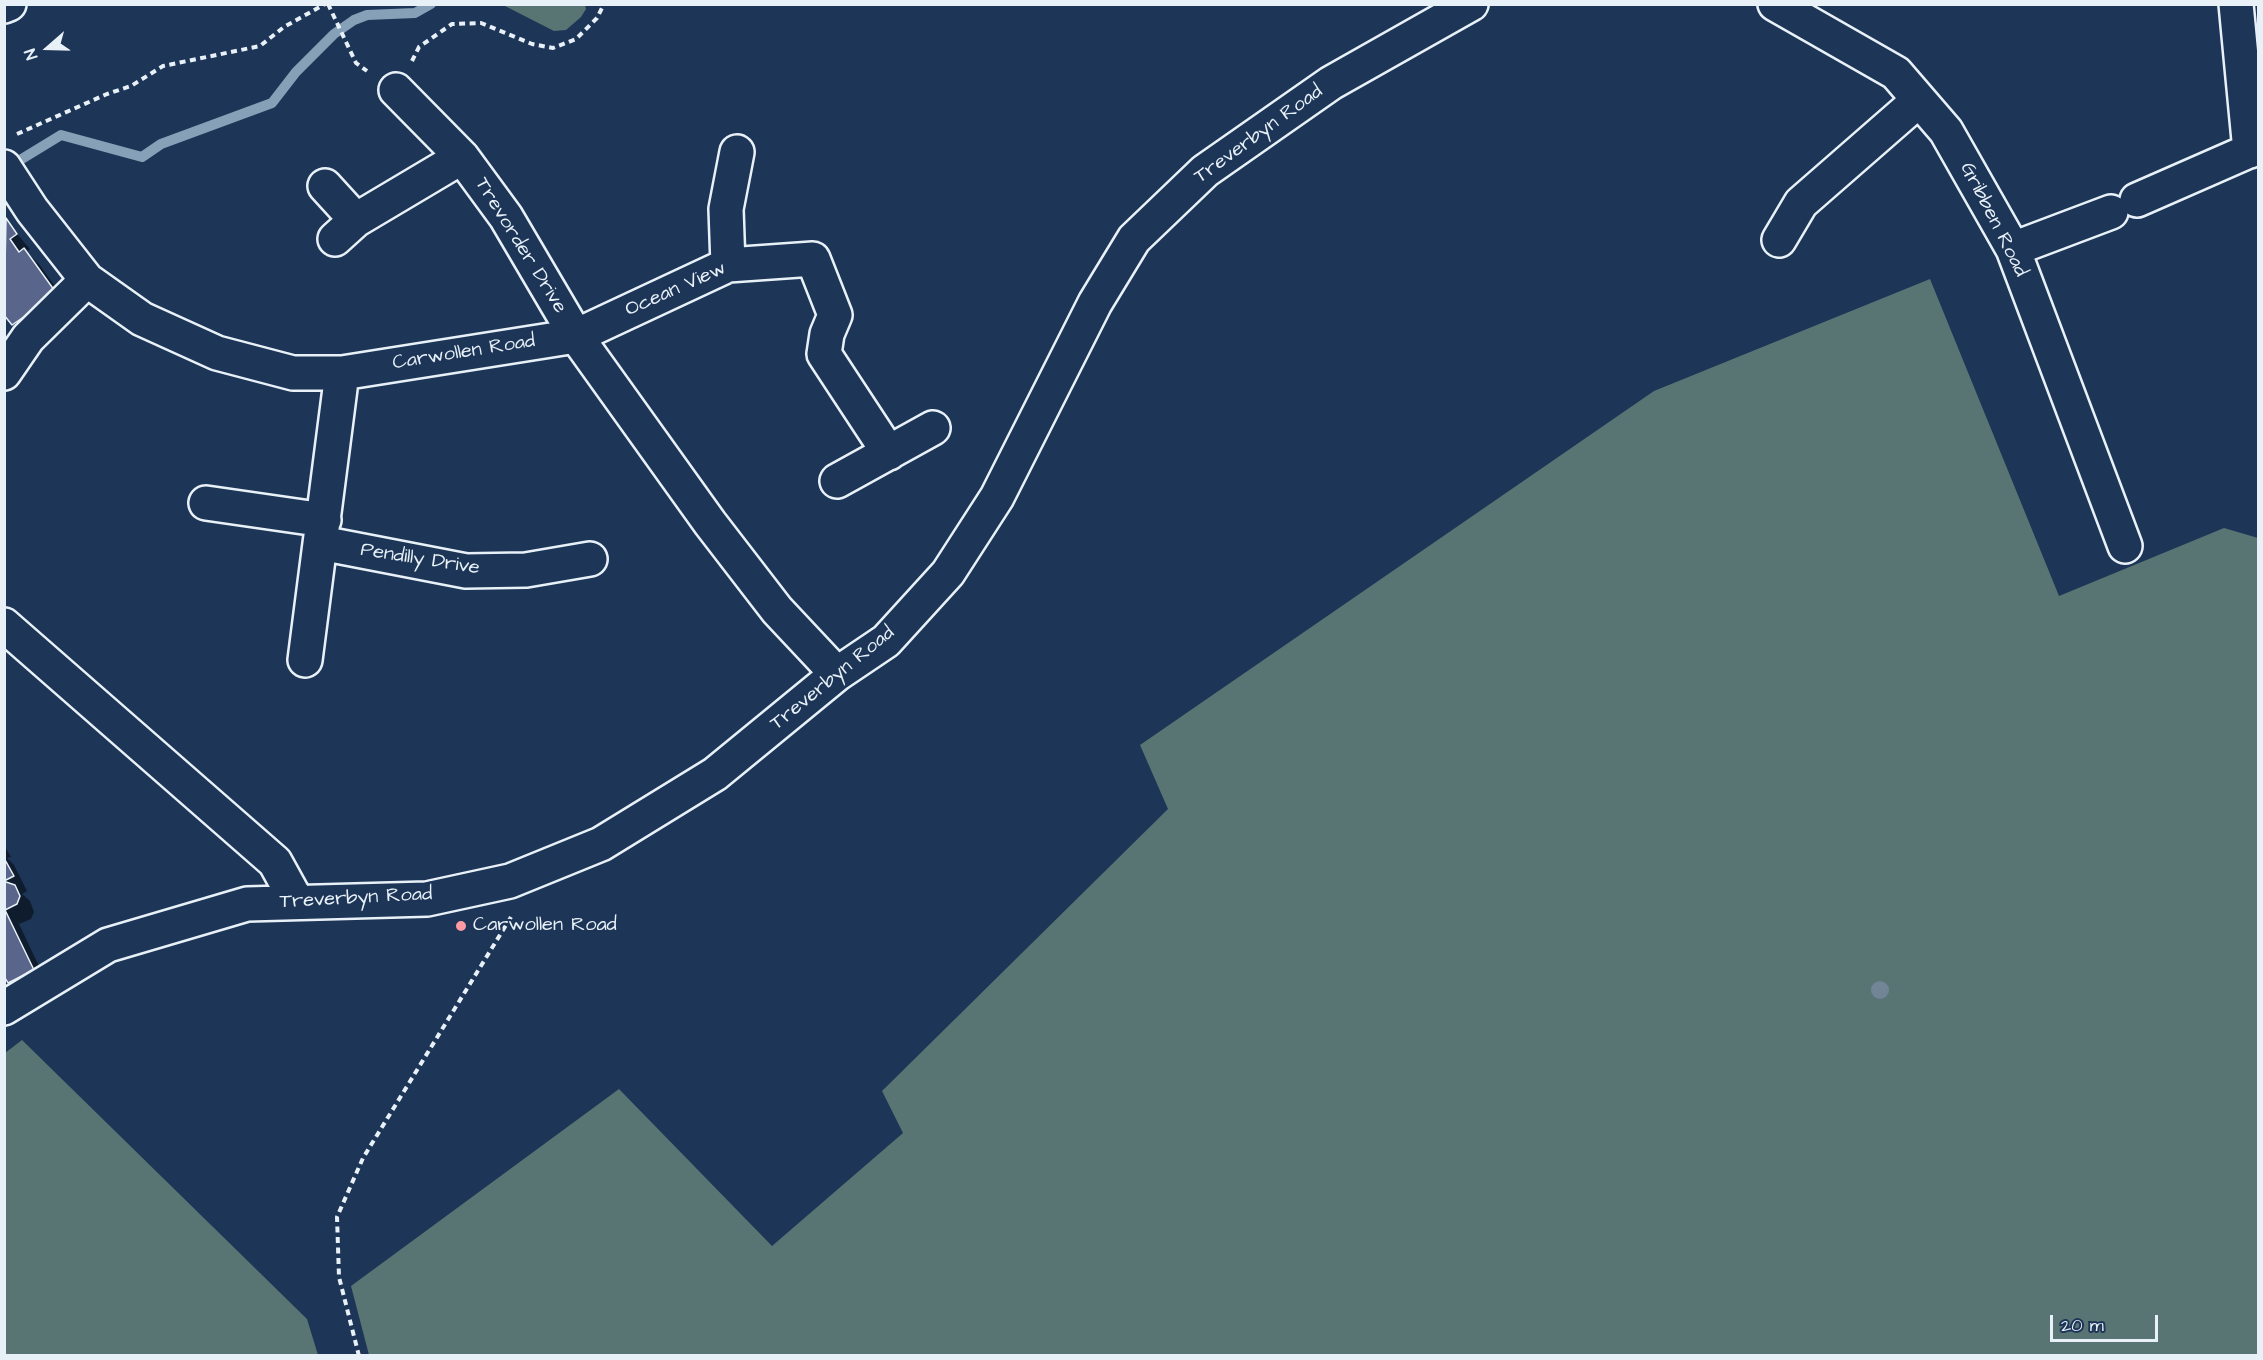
<!DOCTYPE html>
<html>
<head>
<meta charset="utf-8">
<style>
	body { margin:0 }
	#map { position:relative; width:2263px; height:1360px; overflow:hidden; background:#1d3557; font-family:"Architects Daughter",sans-serif }
	canvas { display:block }
	.frame { position:absolute; inset:0; border:6px solid #e8f1f8; pointer-events:none }
	.north { position:absolute; left:18px; top:18px; width:60px; height:60px; -webkit-text-stroke:4px #1d3557; paint-order:stroke; rotate:250deg; font-size:16px; font-weight:700; line-height:24px; text-align:center; color:#e8f1f8 }
	.north::after { content:''; display:block; margin:auto; width:21px; height:27px; background:#e8f1f8; clip-path:polygon(50% 0,100% 100%,50% 72%,0 100%) }
	.scale { position:absolute; left:2050px; top:1315px; width:108px; height:27px; box-sizing:border-box; border:3px solid #e8f1f8; border-top:0; padding-left:8px; font-size:18px; line-height:21px; white-space:nowrap; color:#e8f1f8; -webkit-text-stroke:4px #1d3557; paint-order:stroke }
</style>
</head>
<body>
<div id="map">
<canvas width="2263" height="1360"></canvas>
<div class="frame"></div>
<div class="north">N</div>
<div class="scale">20 m</div>
</div>
<script>
const ctx = document.querySelector('canvas').getContext('2d');
ctx.lineJoin = 'round';
function paint(path, color) { ctx.fillStyle = color; ctx.fill(path, 'evenodd'); }
const shape = rows => new Path2D(rows.map(r => 'M' + r).join(''));
function trace(path, color, width, dash) { ctx.strokeStyle = color; ctx.lineWidth = width; ctx.lineCap = dash ? 'butt' : 'round'; ctx.setLineDash(dash || []); ctx.stroke(path); }
function drawText(font, color, halo, rows, align = 'center') {
  ctx.font = font + ' "Architects Daughter",sans-serif'; ctx.lineWidth = 4.5; ctx.setLineDash([]); ctx.textBaseline = 'middle'; ctx.strokeStyle = halo; ctx.fillStyle = color; for (const [text, x, y, turn = 0] of rows) {
    ctx.save(); ctx.translate(x, y); ctx.rotate((+turn || 0) * Math.PI / 180); ctx.textAlign = isNaN(turn) ? turn : align; if (halo) ctx.strokeText(text, 0, 0); ctx.fillText(text, 0, 0); ctx.restore();
  }
}
paint(shape([
	[503,5,585,5,586,9,581,17,566,30,554,31],
	[1930,279,2059,596,2224,528,2258,538,2258,1355,369,1355,351,1286,619,1089,772,1246,903,1133,882,1091,1168,809,1140,745,1654,391],
	[22,1040,307,1319,318,1355,5,1355,5,1053]
]), '#587573');
paint(shape([
	[5,220,30,249,26,252,39,264,71,309,28,339,4,312],
	[4,845,11,857,7,858,14,865,27,891,22,894,30,901,34,912,31,919,19,924,48,985,23,997,9,982,4,973]
]), '#0007');
trace(shape([
	[7,168,61,135,142,157,161,144,272,103,296,72,334,34,354,20,367,15,415,13,431,4]
]), '#86a1b7', 10);
const building = shape([
	[6,218,17,234,10,239,19,252,24,248,57,294,12,325,4,315,6,218],
	[4,858,14,876,4,881,4,858],
	[6,882,15,885,20,896,17,904,5,910,34,970,8,983,4,976,4,883,6,882]
]);
paint(building, '#5a658c');
trace(building, '#e8f1f8', 1.5);
const minor = shape([
	[1775,4,1896,73,1946,131,2013,249,2125,546],
	[2236,4,2250,151],
	[4,6,9,4],
	[396,90,462,157,506,217,576,336,710,523,777,610,837,674],
	[4,167,32,210,87,280,142,319,217,353,293,373,342,373,576,336,728,265,813,259,835,315,827,334,824,354,889,453],
	[325,186,356,220],
	[2137,200,2258,147],
	[335,239,356,220,462,157],
	[1779,240,1801,203,1919,100],
	[2013,249,2111,212],
	[728,265,726,209,737,152],
	[4,373,28,338,87,280],
	[837,481,933,428],
	[206,503,324,520],
	[321,543,466,571,526,570,590,559],
	[4,625,275,862,297,902],
	[305,660,342,373],
	[4,1008,108,945,247,904,427,899,510,881,601,844,715,774,837,674,886,641,948,573,997,497,1095,303,1134,239,1205,171,1331,83,1471,4]
]);
trace(minor, '#e8f1f8', 38);
trace(shape([
	[328,4,356,63,367,71],
	[412,61,419,47,452,24,481,23,532,44,553,48,576,39,597,18,604,4],
	[17,134,107,94,131,86,163,66,260,46,284,27,325,4],
	[359,1356,339,1277,337,1217,363,1158,511,917]
]), '#e8f1f8', 4, [6, 4.5]);
trace(minor, '#1d3557', 33);
ctx.fillStyle = '#718596';
for (const [x, y] of [
	[1880,990]
]) { ctx.beginPath(); ctx.arc(x, y, 9, 0, 2 * Math.PI); ctx.fill(); }
for (const [x, y, r, color] of [
	[461,926,6,"#ff9aa2"]
]) { const dot = new Path2D(); dot.arc(x, y, r, 0, 2 * Math.PI); ctx.fillStyle = color; ctx.fill(dot); trace(dot, '#1d3557', 2); }
drawText('20px', '#e8f1f8', '#1d3557', [
	["Treverbyn Road",1259,135,-36],
	["Gribben Road",1993,220,63],
	["Trevorder Drive",520,246,58],
	["Ocean View",676,290,-24],
	["Carwollen Road",464,353,-9],
	["Pendilly Drive",420,560,9],
	["Treverbyn Road",833,679,-39],
	["Treverbyn Road",356,899,-3]
]);
drawText('20px', '#e8f1f8', '#1d3557', [
	["Carwollen Road",473,926]
], 'left');
</script>
</body>
</html>
